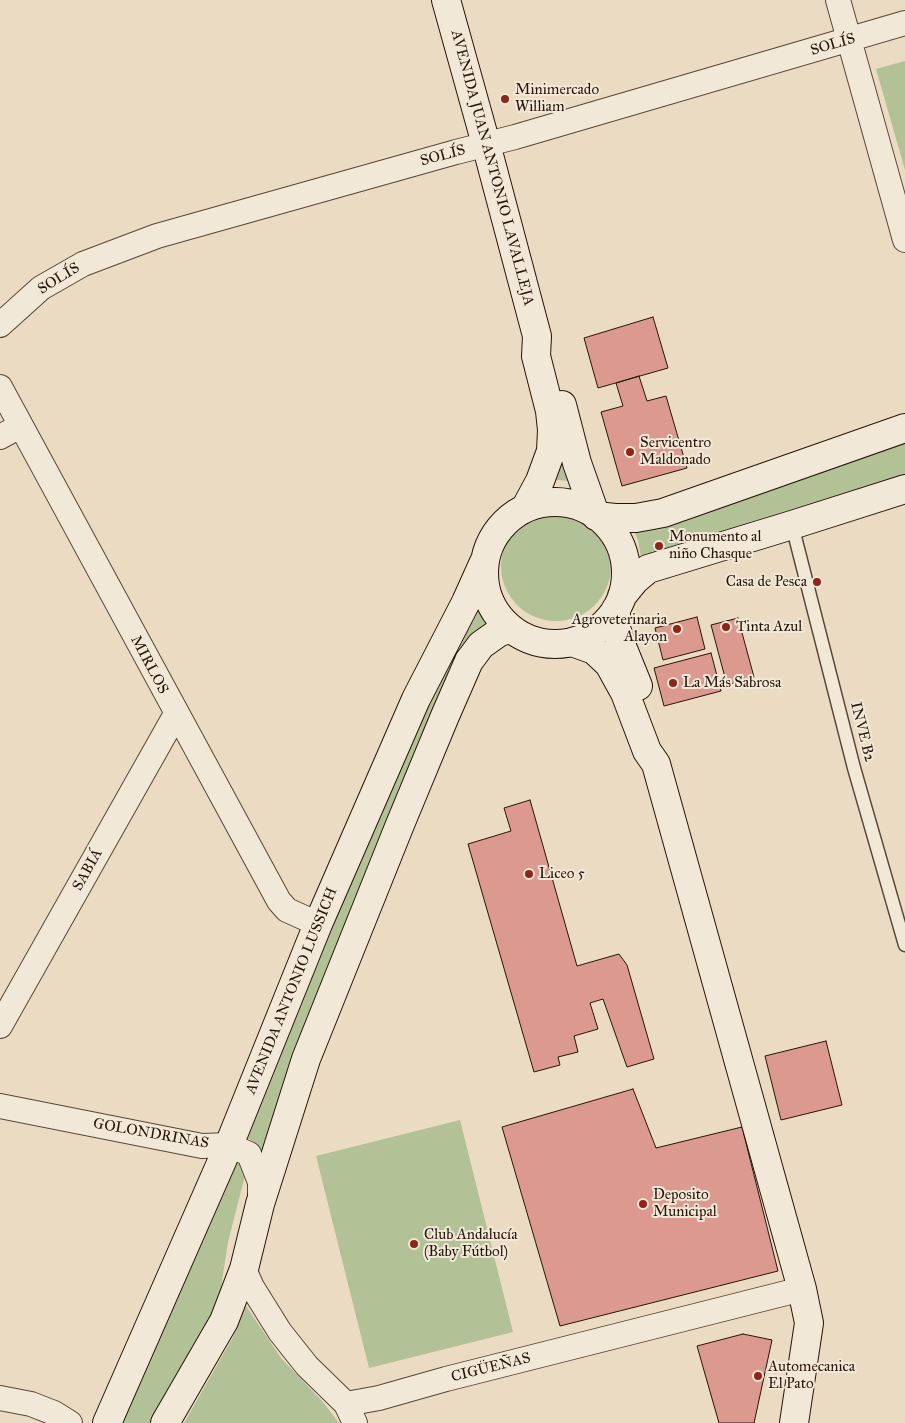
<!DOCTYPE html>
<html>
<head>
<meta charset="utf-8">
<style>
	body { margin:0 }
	canvas { display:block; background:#ebdbc2 }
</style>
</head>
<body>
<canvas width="905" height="1423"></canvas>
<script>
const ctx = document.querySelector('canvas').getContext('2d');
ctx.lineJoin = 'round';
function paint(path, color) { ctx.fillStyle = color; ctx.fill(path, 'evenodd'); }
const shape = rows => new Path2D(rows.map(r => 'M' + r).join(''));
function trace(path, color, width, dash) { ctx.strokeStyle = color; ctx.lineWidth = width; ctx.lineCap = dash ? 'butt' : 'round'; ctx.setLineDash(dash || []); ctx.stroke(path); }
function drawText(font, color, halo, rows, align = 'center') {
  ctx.font = font + ' "IM FELL Great Primer",serif'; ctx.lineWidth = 4; ctx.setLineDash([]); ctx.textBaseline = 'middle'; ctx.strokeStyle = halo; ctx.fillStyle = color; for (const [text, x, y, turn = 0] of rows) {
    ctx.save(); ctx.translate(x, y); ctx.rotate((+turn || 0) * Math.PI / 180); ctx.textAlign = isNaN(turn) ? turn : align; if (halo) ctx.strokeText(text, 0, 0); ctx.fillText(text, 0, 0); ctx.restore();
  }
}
paint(shape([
	[905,61,905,170,876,69],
	[562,434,576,482,559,480,546,481],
	[905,440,905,477,641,558,638,540,633,529],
	'501 566a55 55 0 1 1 110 0a55 55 0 1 1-110 0Z',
	[480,606,490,622,263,1160,255,1143,245,1136,425,703],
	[460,1120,513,1332,369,1368,316,1156],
	[235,1161,241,1161,247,1168,228,1242,218,1307,151,1423,120,1423,148,1364],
	[246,1306,281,1358,322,1401,339,1423,184,1423,233,1337]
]), '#b3c197');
const building = shape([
	[653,317,668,368,598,388,584,338,653,317],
	[639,376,647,401,666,396,687,468,622,486,601,412,623,406,616,383,639,376],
	[697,617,705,649,663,660,655,628,697,617],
	[738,618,754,677,727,685,711,625,738,618],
	[711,653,721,691,664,706,654,668,711,653],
	[530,800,577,966,619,954,627,965,654,1059,627,1067,603,999,590,1003,598,1029,574,1036,578,1052,558,1057,560,1065,534,1072,468,844,511,831,504,808,530,800],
	[826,1041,842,1105,781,1120,765,1056,826,1041],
	[633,1089,656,1148,742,1127,778,1271,560,1326,502,1127,633,1089],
	[743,1334,772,1340,754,1423,719,1423,697,1346,743,1334]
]);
paint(building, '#db9990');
trace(building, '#26150a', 1);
const lane = shape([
	[792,525,854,768,905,945]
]);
const street = shape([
	[838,0,905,240],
	[0,325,41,288,83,264,157,236,456,152,515,137,905,23],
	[0,387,279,901,287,910,318,924],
	[0,437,20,426],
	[0,1026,176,714],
	[0,1106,202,1146,229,1145,249,1154,260,1182,260,1203],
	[244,1269,252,1287,280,1332,307,1366,346,1404,355,1423],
	[0,1398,31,1404,54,1413,70,1423],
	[346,1404,379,1398,446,1379,802,1289]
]);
const secondary = shape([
	[446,0,486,144,537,336,536,356,550,411,552,430,551,451,540,481,526,507],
	[562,405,577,463,595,514],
	'484 573a71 71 0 1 1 142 0a71 71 0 1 1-142 0Z',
	[596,516,615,518,636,518,663,513,905,428],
	[622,596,635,580,648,569,792,525,905,489],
	[616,609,616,628,623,649,638,686],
	[572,642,594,650,609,664,625,693,647,751,656,764,802,1289,809,1323,794,1423],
	[107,1423,229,1145,318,924,416,699,466,602,484,562],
	[165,1423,224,1321,244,1269,260,1204,306,1059,399,827,445,716,469,661,481,645,498,633,510,628]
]);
trace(lane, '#574638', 15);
trace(street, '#574638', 26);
trace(secondary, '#26150a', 30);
trace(lane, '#f2e8d7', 12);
trace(street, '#f2e8d7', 24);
trace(secondary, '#f2e8d7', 28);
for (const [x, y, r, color] of [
	[505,99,5,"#8f2418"],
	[630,452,5,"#8f2418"],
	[659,546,5,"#8f2418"],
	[817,582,5,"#8f2418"],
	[726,627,5,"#8f2418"],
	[677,629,5,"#8f2418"],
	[673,683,5,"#8f2418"],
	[529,874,5,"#8f2418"],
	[643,1204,5,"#8f2418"],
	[414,1244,5,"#8f2418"],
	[758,1376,5,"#8f2418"]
]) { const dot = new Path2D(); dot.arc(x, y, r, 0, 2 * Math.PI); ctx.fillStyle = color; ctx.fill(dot); trace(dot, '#f2e8d7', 2); }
drawText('15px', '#26150a', '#f2e8d7', [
	["SOLÍS",833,45,-16],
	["SOLÍS",443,156,-15],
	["AVENIDA JUAN ANTONIO LAVALLEJA",492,168,75],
	["SOLÍS",59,279,-32],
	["MIRLOS",149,665,62],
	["INVE B2",862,732,76],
	["SABIÁ",88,870,-61],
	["AVENIDA ANTONIO LUSSICH",292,991,-68],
	["GOLONDRINAS",151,1134,10],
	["CIGÜEÑAS",491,1368,-14]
]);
drawText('15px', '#26150a', '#f2e8d7', [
	["Minimercado",515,90],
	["William",515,107],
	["Servicentro",640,443],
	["Maldonado",640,460],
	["Monumento al",669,537],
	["niño Chasque",669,554],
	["Casa de Pesca",807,582,"right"],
	["Agroveterinaria",667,620,"right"],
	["Alayon",667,637,"right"],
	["Tinta Azul",736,627],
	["La Más Sabrosa",683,683],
	["Liceo 5",539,874],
	["Deposito",653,1195],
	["Municipal",653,1212],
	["Club Andalucía",424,1235],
	["(Baby Fútbol)",424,1252],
	["Automecanica",768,1367],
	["El Pato",768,1384]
], 'left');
</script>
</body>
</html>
